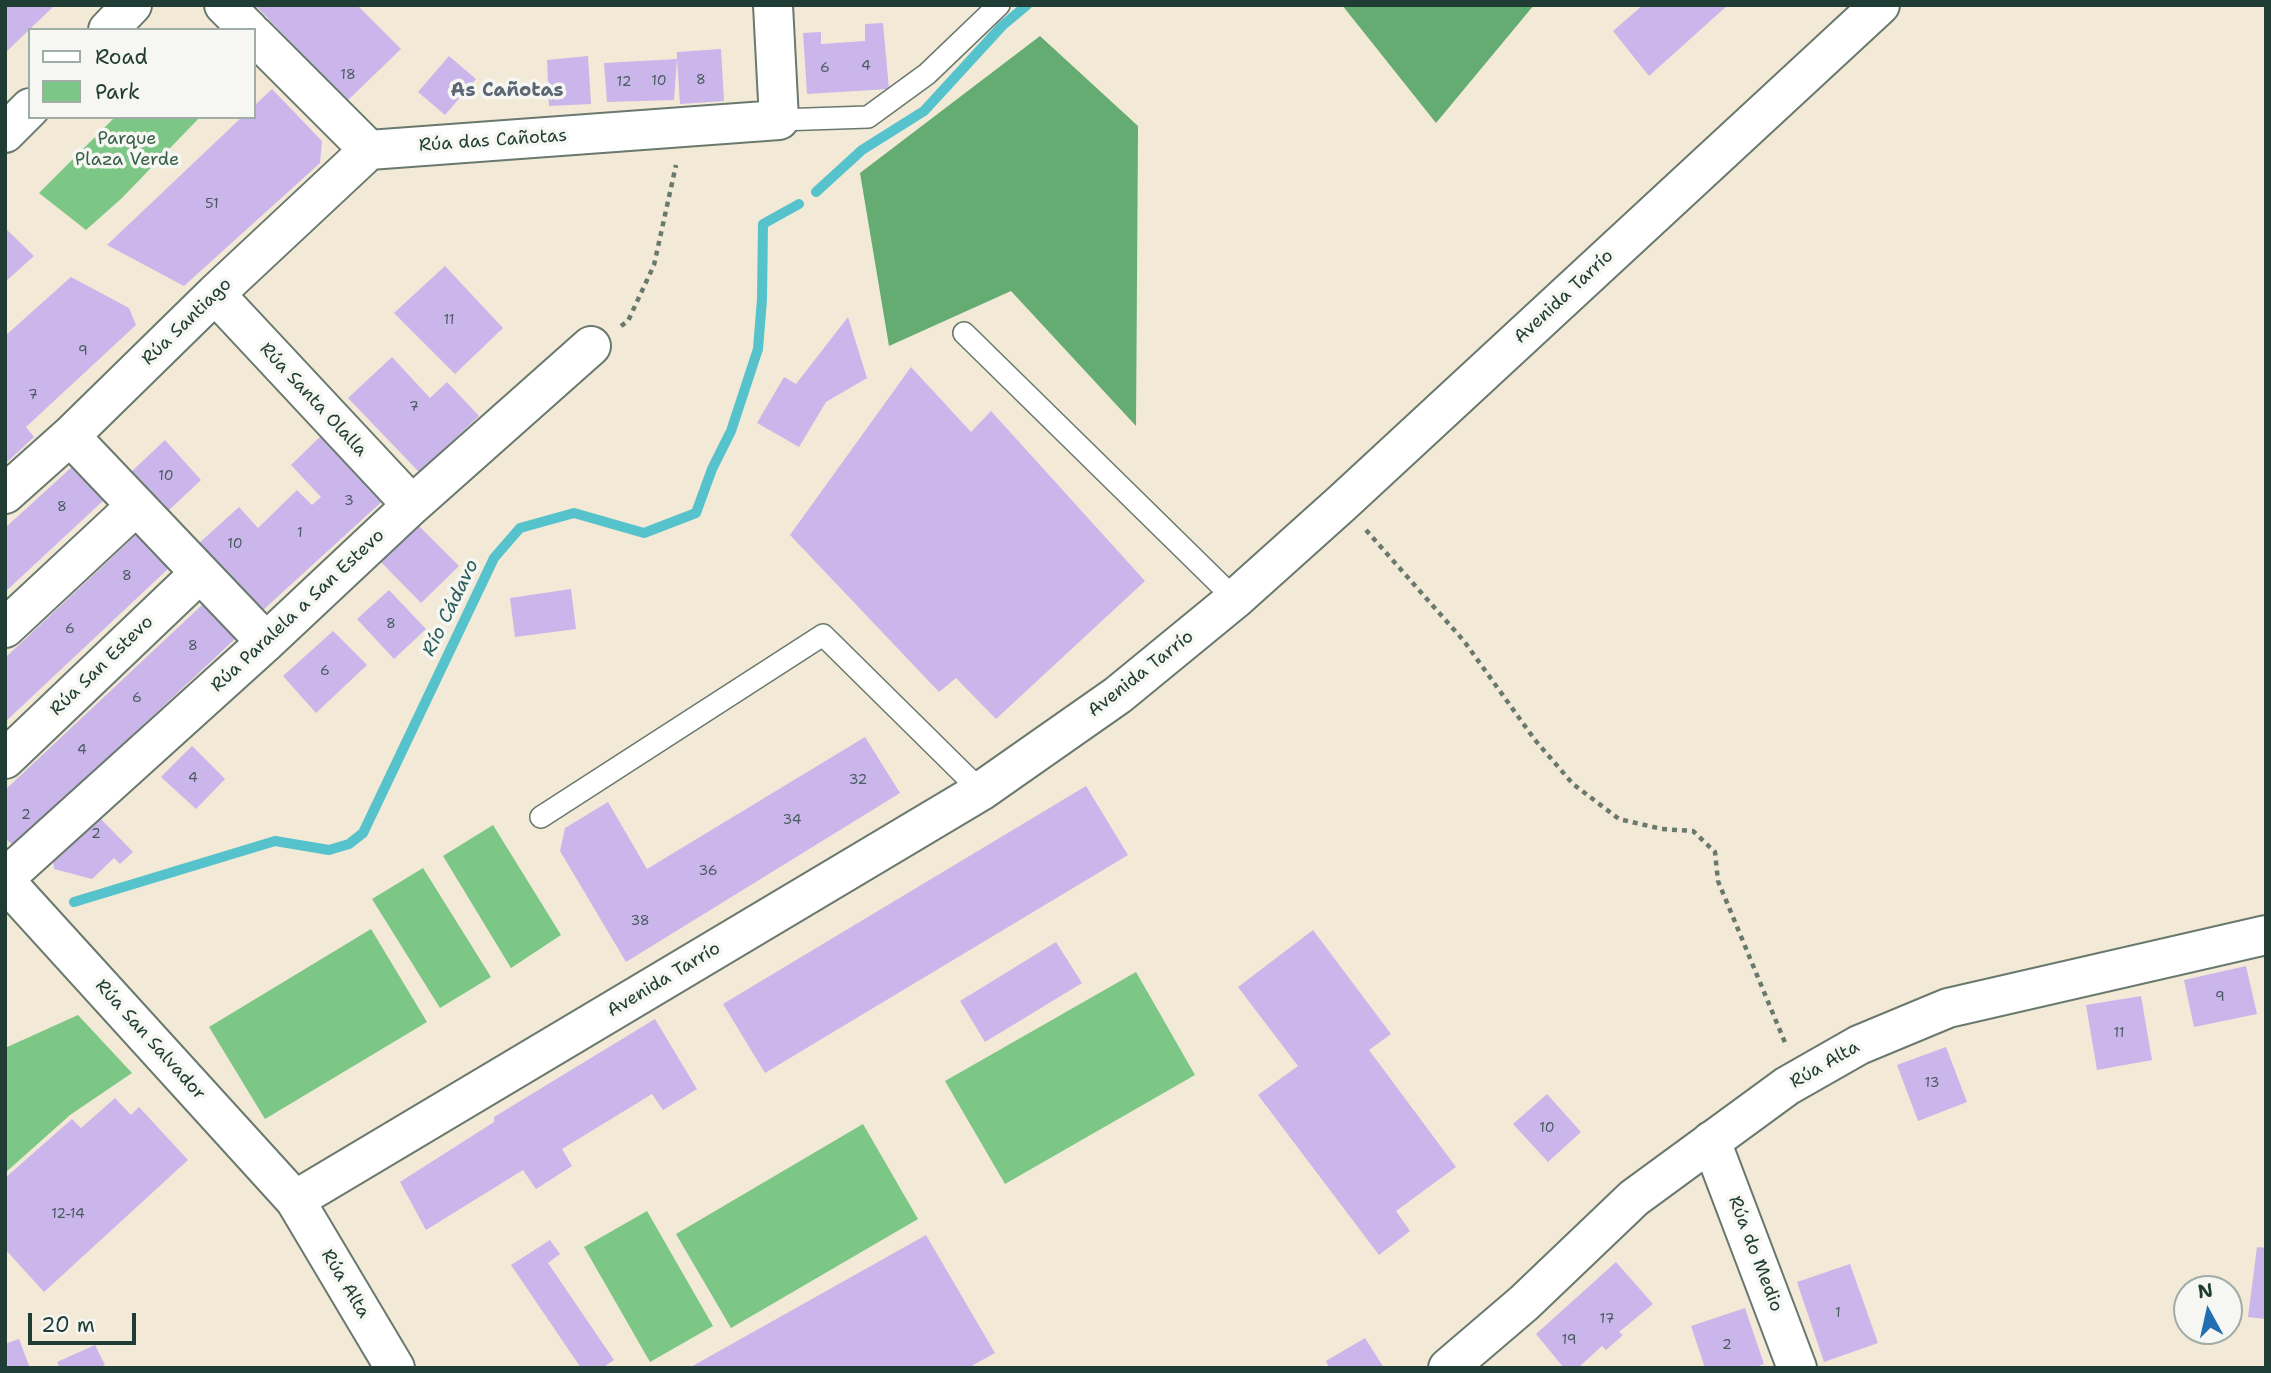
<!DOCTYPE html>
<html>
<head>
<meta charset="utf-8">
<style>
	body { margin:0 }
	#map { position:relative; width:2271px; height:1373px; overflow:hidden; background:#f3e9d7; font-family:"Shantell Sans",sans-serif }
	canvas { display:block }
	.frame { position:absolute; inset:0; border:7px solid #1f3d34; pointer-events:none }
	.legend { position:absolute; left:28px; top:28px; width:228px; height:91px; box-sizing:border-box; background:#f6f6f2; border:2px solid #a0aca6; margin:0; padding:9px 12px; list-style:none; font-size:21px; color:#1f3d34 }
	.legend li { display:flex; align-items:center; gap:14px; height:35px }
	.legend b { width:35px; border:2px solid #a0aca6 }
	.north { position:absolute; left:2173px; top:1275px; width:70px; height:70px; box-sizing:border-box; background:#f6f6f2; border:2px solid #a0aca6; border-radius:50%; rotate:352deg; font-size:19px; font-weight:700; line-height:28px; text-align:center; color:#1f3d34 }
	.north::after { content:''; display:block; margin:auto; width:24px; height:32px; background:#1f6fb2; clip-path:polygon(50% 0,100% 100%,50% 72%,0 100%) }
	.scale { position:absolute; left:28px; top:1313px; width:108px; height:32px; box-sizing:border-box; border:4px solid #1f3d34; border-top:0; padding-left:9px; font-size:21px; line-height:24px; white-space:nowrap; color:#1f3d34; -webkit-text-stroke:5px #f6f6f2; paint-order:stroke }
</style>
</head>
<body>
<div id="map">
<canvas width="2271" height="1373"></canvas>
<div class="frame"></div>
<ul class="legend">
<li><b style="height:9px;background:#fff"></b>Road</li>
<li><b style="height:19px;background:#7cc785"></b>Park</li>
</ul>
<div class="north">N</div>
<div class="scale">20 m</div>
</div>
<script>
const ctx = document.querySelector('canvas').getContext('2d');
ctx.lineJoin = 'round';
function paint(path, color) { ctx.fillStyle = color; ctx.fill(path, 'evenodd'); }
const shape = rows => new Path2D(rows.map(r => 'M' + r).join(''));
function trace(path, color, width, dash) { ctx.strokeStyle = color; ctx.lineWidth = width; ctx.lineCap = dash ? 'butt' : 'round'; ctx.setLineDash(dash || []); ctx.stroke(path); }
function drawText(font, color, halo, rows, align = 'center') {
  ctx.font = font + ' "Shantell Sans",sans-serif'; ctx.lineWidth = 7; ctx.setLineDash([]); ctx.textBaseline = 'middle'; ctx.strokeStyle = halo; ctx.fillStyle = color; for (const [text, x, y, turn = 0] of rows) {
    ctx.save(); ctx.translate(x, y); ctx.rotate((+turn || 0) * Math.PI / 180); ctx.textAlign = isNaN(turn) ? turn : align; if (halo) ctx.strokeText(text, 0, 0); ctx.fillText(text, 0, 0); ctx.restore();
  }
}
paint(shape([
	[115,117,200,117,122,198,86,230,39,193],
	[493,825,561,935,511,968,443,856],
	[423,868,491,977,440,1008,372,899],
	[371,929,427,1022,265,1119,209,1027],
	[1136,972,1195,1075,1005,1184,945,1081],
	[78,1015,132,1073,70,1115,5,1173,5,1048],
	[863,1124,918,1219,731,1328,676,1234],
	[647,1211,713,1326,650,1362,584,1247]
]), '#7cc785');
paint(shape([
	[1342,5,1534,5,1436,123],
	[1040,36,1138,126,1136,426,1011,291,889,346,860,173]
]), '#65ac72');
trace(shape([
	[816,192,862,150,924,111,1002,26,1027,5],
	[74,902,275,841,329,850,349,844,363,833,494,558,520,528,574,513,644,533,696,513,712,469,731,431,758,349,762,299,763,224,799,204]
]), '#55c2cc', 10);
paint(shape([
	[5,5,55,5,5,53],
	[255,5,357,5,401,49,347,101],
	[1643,5,1728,5,1649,76,1613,31],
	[883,23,889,89,807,94,803,33,821,32,821,44,865,41,865,24],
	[721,49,724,101,680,104,677,59,674,100,607,102,604,63,677,59,677,52],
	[449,56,476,79,445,115,418,92],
	[588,56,591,104,549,106,547,60],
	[272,89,322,141,320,163,184,286,107,245,242,117,254,117,254,106],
	[5,228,34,256,5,282],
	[445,266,503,328,455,374,394,313],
	[71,277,129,308,136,325,26,427,34,437,5,464,5,336],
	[848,317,867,378,826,402,799,447,757,423,784,377,796,384],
	[392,357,430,398,447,382,479,416,419,472,348,398],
	[911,367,971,432,991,411,1145,581,996,719,956,678,939,692,790,535],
	[326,431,389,495,262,611,197,545,239,507,258,528,297,490,312,505,321,497,291,465],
	[165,440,201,480,167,512,130,473],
	[74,465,106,498,5,592,5,528],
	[416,523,459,566,421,603,378,559],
	[138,533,170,567,5,722,5,658],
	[571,589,576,629,515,637,510,598],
	[389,590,426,629,394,659,357,619],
	[203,604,236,638,14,846,5,838,5,790],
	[333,631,367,665,316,713,283,676],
	[865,737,900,793,626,962,560,851,565,828,608,802,647,869],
	[192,746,225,779,196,809,161,777],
	[1086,786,1128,855,765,1073,723,1004],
	[97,815,133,852,120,864,114,858,92,879,54,869,53,858],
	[1313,930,1391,1034,1369,1050,1456,1167,1396,1211,1410,1231,1379,1255,1258,1095,1298,1066,1238,987],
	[1056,942,1082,983,985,1042,960,1001],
	[2246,966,2257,1014,2194,1027,2184,980],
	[2141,996,2152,1060,2097,1070,2086,1005],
	[655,1019,697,1089,663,1110,652,1094,562,1149,572,1166,536,1189,523,1170,426,1230,400,1182,494,1122,494,1117],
	[1946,1047,1967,1102,1918,1121,1897,1065],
	[1547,1094,1581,1132,1548,1162,1513,1124],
	[115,1098,131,1115,139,1107,188,1160,44,1292,5,1249,5,1178,72,1119,81,1128],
	[926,1235,995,1353,968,1368,689,1368],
	[550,1240,560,1254,548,1263,614,1360,602,1368,581,1368,511,1265],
	[2257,1247,2266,1248,2266,1319,2248,1317],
	[1616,1262,1653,1304,1619,1332,1623,1335,1606,1350,1602,1346,1578,1368,1564,1368,1536,1334],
	[1850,1264,1878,1343,1824,1362,1797,1282],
	[1745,1308,1764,1364,1752,1368,1705,1368,1691,1326],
	[1365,1338,1384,1368,1329,1368,1326,1361],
	[19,1339,30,1368,5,1368,5,1344],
	[95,1345,105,1365,99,1368,60,1368,57,1362]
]), '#cab6ea');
const service = shape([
	[779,120,868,117,927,74,999,5],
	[964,333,1235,599],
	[541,817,823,635,981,791]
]);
const minor = shape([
	[224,5,249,30],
	[254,35,369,150,779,120,773,5],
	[215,294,412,505],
	[70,436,266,642],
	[5,494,70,436,215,294,369,150],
	[5,628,136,506],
	[5,759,199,574],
	[5,878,266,642,412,505,591,346],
	[1711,1141,1797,1368],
	[295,1200,981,791,1118,695,1235,599,1342,503,1880,5]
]);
const tertiary = shape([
	[108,30,132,5],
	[5,133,30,108],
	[5,881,295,1200,395,1368],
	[1448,1368,1524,1303,1634,1198,1787,1086,1859,1045,1948,1008,2266,935]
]);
trace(service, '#69796d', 24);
trace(minor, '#69796d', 42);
trace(tertiary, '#69796d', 42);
trace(shape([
	[621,326,628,321,654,265,676,165],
	[1366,530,1464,641,1535,740,1573,784,1619,819,1662,829,1693,831,1715,852,1718,881,1786,1045]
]), '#69796d', 4.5, [5, 5]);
trace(service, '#fff', 21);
trace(minor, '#fff', 38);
trace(tertiary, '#fff', 38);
drawText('14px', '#4a5b62', null, [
	["4",866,66],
	["6",825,68],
	["18",348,75],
	["8",701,80],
	["10",659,81],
	["12",624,82],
	["51",212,204],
	["11",449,320],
	["9",83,351],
	["7",33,395],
	["7",414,407],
	["10",166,476],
	["3",349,501],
	["8",62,507],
	["1",300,533],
	["10",235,544],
	["8",127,576],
	["8",391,624],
	["6",70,629],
	["8",193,646],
	["6",325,671],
	["6",137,698],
	["4",82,750],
	["4",193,778],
	["32",858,780],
	["2",26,815],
	["34",792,820],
	["2",96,834],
	["36",708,871],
	["38",640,921],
	["9",2220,997],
	["11",2119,1033],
	["13",1932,1083],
	["10",1547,1128],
	["12-14",68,1214],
	["1",1838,1313],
	["17",1607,1319],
	["19",1569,1340],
	["2",1727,1345]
]);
drawText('18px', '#366048', '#f6f6f2', [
	["Parque",127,139],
	["Plaza Verde",127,160]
]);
drawText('18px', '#1f3d34', '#f6f6f2', [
	["Rúa das Cañotas",493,141,-4],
	["Avenida Tarrío",1564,297,-43],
	["Rúa Santiago",187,322,-44],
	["Rúa Santa Olalla",313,400,47],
	["Rúa Paralela a San Estevo",298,611,-43],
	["Rúa San Estevo",102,666,-44],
	["Avenida Tarrío",1141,674,-38],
	["Avenida Tarrío",664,980,-31],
	["Rúa San Salvador",150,1040,48],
	["Rúa Alta",1825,1065,-30],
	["Rúa do Medio",1755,1254,69],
	["Rúa Alta",345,1284,59]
]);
drawText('bold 19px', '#5b6774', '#f6f6f2', [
	["As Cañotas",507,91]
]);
drawText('italic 19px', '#2c5e5a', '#f6f6f2', [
	["Río Cádavo",451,608,-64]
]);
</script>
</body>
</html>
